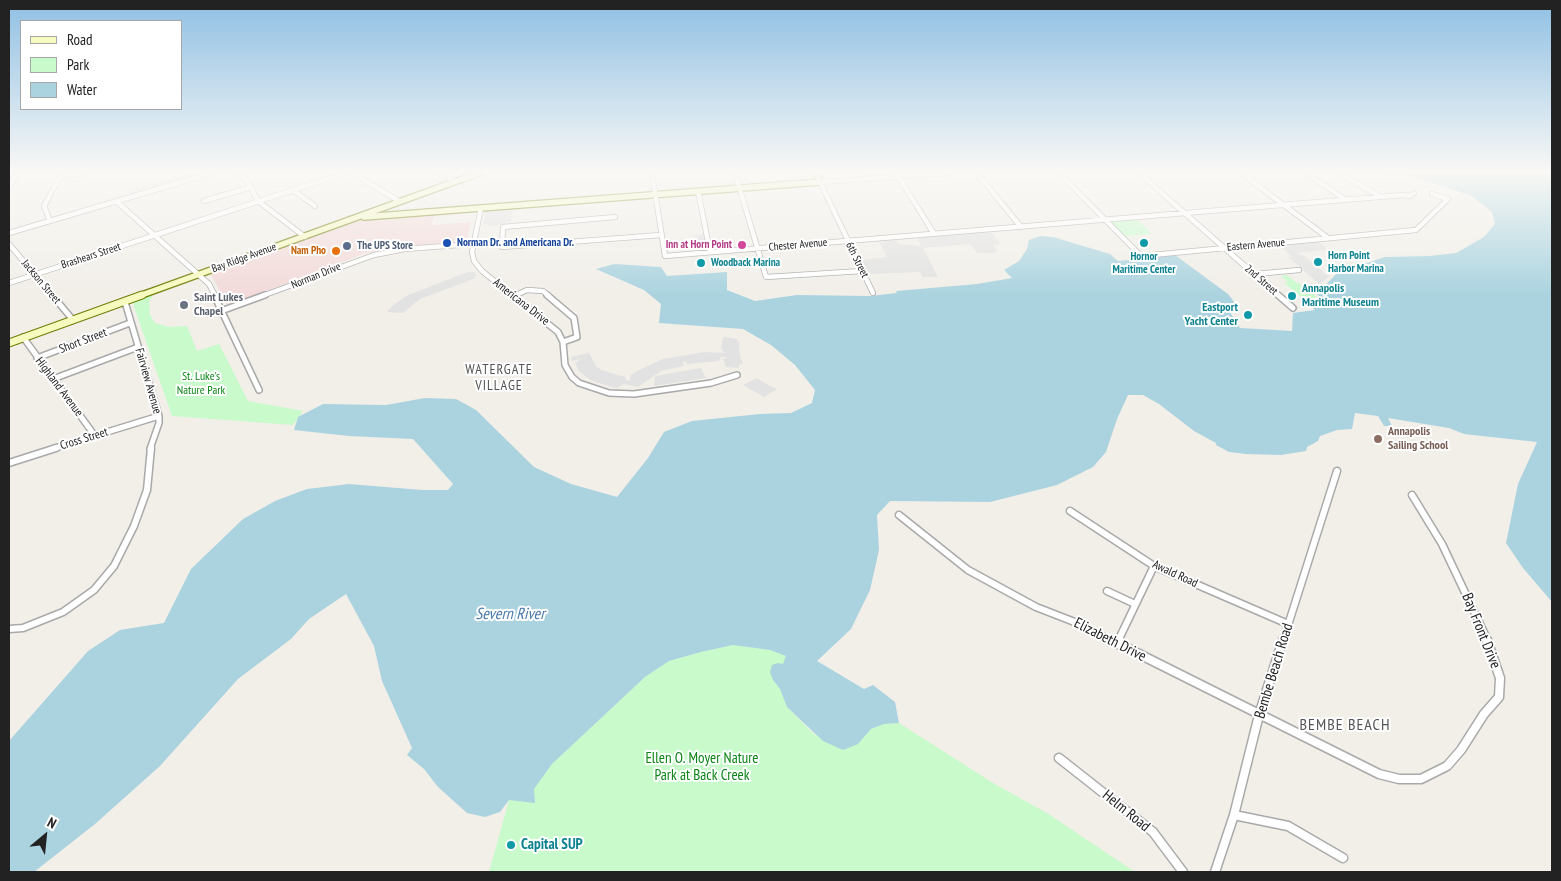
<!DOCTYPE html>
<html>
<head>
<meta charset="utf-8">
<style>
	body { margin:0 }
	#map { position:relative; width:1561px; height:881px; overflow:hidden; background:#f2efe9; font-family:"PT Sans Narrow",sans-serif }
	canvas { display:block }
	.frame { position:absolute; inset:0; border:10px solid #222; pointer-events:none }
	.legend { position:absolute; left:20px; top:20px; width:162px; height:90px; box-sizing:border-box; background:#fff; border:1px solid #a7a7a7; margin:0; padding:6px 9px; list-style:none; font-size:15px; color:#222 }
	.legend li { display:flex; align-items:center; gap:10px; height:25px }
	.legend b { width:25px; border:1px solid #a7a7a7 }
	.north { position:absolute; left:20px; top:811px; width:50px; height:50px; -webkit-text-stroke:4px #fff; paint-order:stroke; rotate:28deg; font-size:14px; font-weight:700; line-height:20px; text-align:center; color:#222 }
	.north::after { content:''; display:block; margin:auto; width:18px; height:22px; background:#222; clip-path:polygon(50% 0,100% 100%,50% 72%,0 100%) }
</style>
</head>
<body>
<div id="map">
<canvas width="1561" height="881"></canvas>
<div class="frame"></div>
<ul class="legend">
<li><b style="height:6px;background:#f7fabf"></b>Road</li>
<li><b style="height:14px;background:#c8facc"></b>Park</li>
<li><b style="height:14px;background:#aad3df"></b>Water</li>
</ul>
<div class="north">N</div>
</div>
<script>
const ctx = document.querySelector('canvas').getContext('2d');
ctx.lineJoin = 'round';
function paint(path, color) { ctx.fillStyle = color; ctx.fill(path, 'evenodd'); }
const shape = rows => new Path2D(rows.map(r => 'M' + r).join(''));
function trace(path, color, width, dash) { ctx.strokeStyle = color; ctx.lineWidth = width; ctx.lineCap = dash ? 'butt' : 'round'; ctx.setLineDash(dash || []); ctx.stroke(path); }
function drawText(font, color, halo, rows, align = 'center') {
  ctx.font = font + ' "PT Sans Narrow",sans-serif'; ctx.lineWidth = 4; ctx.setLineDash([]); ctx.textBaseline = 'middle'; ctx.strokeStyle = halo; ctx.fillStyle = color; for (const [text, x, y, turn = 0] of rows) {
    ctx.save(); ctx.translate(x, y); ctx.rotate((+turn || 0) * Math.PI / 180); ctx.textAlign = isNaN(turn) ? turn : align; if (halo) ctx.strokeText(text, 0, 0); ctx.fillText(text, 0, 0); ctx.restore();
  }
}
paint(shape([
	[435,214,431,225,471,222,467,242,395,247,363,254,259,294,227,304,210,273,359,219]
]), '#f2dad9');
paint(shape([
	[821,173,890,173,890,174,824,180]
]), '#ffffe5');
paint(shape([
	[1137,219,1152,234,1125,236,1110,222],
	[1287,275,1297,283,1299,283,1317,297,1308,299,1299,295,1284,283,1288,282,1281,276],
	[153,294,149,303,150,315,155,323,169,327,187,326,197,351,219,344,248,401,303,411,293,425,172,416,132,301],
	[733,645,770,650,786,656,786,661,773,680,780,689,787,707,815,735,858,744,871,729,884,724,899,723,993,783,1047,813,1135,872,489,872,509,800,534,789,552,764,645,677,669,661,701,652]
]), '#c8facc');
paint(shape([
	[187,173,203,173,131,194,128,192,130,191,128,190,152,183,156,183],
	[513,208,511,222,506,222,505,224,488,226,488,224,483,224,486,211],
	[991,232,1001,244,993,245,997,252,992,253,977,253,970,244,923,248,938,277,923,277,920,272,868,274,861,260,887,257,879,242,897,240,899,244,921,246,917,238],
	[704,234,708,248,703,247,673,249,672,244,694,241,695,235],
	[1318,241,1325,247,1325,250,1297,253,1303,255,1324,272,1322,273,1330,276,1319,284,1288,257,1292,257,1282,247,1285,246,1285,244],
	[468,272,474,272,477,275,475,276,476,278,420,299,403,313,387,312,392,306,408,295],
	[723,337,737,339,739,343,740,356,743,364,739,365,739,368,726,367,723,359,727,358,726,357,721,357,719,361,687,364,685,361,683,362,684,366,661,371,638,387,624,384,617,388,612,387,590,380,579,371,575,363,581,359,572,361,571,357,589,353,596,366,601,370,625,377,626,380,630,381,630,376,635,372,663,359,705,352,725,353,721,349],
	[701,368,706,378,654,386,655,376],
	[757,378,768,385,777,389,764,397,743,385]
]), '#e2e2e2');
paint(shape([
	[1378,173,1552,173,1552,602,1523,568,1506,543,1518,484,1537,442,1464,434,1449,428,1388,418,1392,426,1384,426,1378,416,1355,413,1352,429,1337,430,1320,436,1318,441,1307,447,1306,451,1281,455,1246,454,1229,452,1216,445,1216,443,1194,431,1159,404,1143,395,1128,395,1117,419,1106,452,1093,467,1057,485,990,502,890,501,877,515,879,550,870,590,851,629,817,661,864,689,873,685,895,702,899,723,884,724,871,729,858,744,843,750,823,741,787,707,780,689,773,680,770,672,772,665,778,663,783,664,786,656,770,650,733,645,701,652,669,661,645,677,552,764,534,789,535,803,509,800,500,812,485,817,467,813,438,787,424,769,407,755,412,748,382,681,374,646,346,594,309,619,291,639,238,679,160,766,95,824,34,872,9,872,9,741,88,651,120,630,164,623,191,569,243,519,275,501,307,489,349,484,422,490,448,490,453,484,413,439,349,436,294,430,298,417,323,404,386,405,425,398,456,399,476,410,534,467,571,484,617,497,648,458,664,432,692,421,760,414,791,413,812,403,815,390,795,365,771,345,743,329,659,323,661,304,644,290,596,269,614,264,661,267,667,276,727,272,727,290,755,301,797,295,870,296,897,293,896,291,977,284,1012,278,1004,270,1019,261,1027,249,1029,240,1040,236,1053,237,1110,254,1118,261,1175,255,1228,294,1238,307,1228,309,1240,328,1292,331,1293,313,1315,310,1305,301,1322,299,1317,294,1337,273,1385,257,1430,256,1456,253,1484,237,1495,224,1492,212,1472,196,1418,178,1398,174,1385,175]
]), '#aad3df');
const streetFar3 = shape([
	[238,173,247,181,258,201,305,237],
	[352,173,399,201],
	[438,173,455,181],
	[652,173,665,256,1403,195,1410,196,1414,193],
	[735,173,766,277,862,271],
	[977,173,1021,227],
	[1059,173,1141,256,1416,230,1448,199],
	[1139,173,1279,296],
	[1241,173,1328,238],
	[1306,173,1346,200],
	[1339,173,1381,197],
	[897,174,934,234],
	[61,176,84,173],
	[9,187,18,173],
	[293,190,315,206],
	[698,191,710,252],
	[1432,194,1448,199],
	[116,201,209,284,215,296],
	[204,201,251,187],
	[481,208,472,252,474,261,482,271,513,296],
	[615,217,503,227,502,247,661,235],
	[50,221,44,206,62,173],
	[9,233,212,173],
	[9,244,53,296],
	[1255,274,1299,270],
	[9,283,345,173],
	[873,293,820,182,947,173],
	[262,296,374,255,405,249,473,244],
	[514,296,527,290,543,291,549,296]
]);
const streetFar2 = shape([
	[52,295,73,320],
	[214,295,259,390],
	[512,295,558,332,563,342,565,365,572,377,579,383,609,393,634,394,711,383,737,375],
	[547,295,574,318,577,337,563,342],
	[1278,295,1293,308],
	[514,296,517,295],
	[125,302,159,416,159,423,150,449],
	[221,311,265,295],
	[23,337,95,436],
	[37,358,130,323],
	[53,379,138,347],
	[52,449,159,416]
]);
const streetFar1 = shape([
	[9,463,56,448],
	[1412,495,1442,544,1488,641],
	[1070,511,1154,566,1288,624],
	[899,515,968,570,1036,607,1072,621,1113,641],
	[1107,591,1135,604],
	[9,629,23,628,63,612,94,590,114,566,134,526,147,490,151,448],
	[1118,641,1154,566],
	[1283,641,1337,471]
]);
const street = shape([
	[1111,640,1379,774,1399,779,1421,779,1447,766,1461,750,1484,714,1499,697,1500,678,1487,640],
	[1117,644,1119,640],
	[1059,758,1153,832,1183,872],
	[1234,815,1288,826,1343,858],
	[1215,872,1234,815,1259,715,1283,640]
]);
const secondaryFar1 = shape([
	[364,217,820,182,816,173],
	[139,296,479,173]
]);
const secondary = shape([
	[9,343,142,295]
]);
trace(streetFar3, '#a9a9a9', 6);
trace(streetFar2, '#a9a9a9', 8);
trace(streetFar1, '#a9a9a9', 9);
trace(street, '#a9a9a9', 11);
trace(secondaryFar1, '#707d05', 8);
trace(secondary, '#707d05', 9);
trace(streetFar3, '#fff', 4.5);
trace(streetFar2, '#fff', 5);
trace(streetFar1, '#fff', 6);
trace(street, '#fff', 8);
trace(secondaryFar1, '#f7fabf', 5.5);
trace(secondary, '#f7fabf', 7);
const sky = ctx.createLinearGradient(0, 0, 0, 296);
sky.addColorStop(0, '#8fc0e4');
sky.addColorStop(0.58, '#f9f8f5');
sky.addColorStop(1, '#f9f8f500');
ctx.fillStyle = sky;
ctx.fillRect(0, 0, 1561, 296);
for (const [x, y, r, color] of [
	[447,243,5,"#1a4fb4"],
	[1144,243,5,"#0f9aa8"],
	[742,245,5,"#d1479c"],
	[347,246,5,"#5c6f8a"],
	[336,251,5,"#e8710a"],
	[1318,262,5,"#0f9aa8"],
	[701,263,5,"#0f9aa8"],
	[1292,296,5,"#0f9aa8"],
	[184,305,5,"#6b7280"],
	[1248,315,5,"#0f9aa8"],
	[1378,439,5,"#8d6e63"],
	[511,845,5,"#0f9aa8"]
]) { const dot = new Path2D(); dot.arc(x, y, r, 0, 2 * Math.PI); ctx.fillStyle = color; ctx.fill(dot); trace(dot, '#fff', 2); }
drawText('bold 11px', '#164399', '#fff', [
	["Norman Dr. and Americana Dr.",457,243]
], 'left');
drawText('bold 11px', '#b23c85', '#fff', [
	["Inn at Horn Point",732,245]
], 'right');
drawText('11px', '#222', '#fff', [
	["Chester Avenue",798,245,-5],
	["Eastern Avenue",1256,245,-5],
	["Brashears Street",91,256,-18],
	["Bay Ridge Avenue",244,258,-20],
	["6th Street",857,260,64],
	["Norman Drive",316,276,-22],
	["2nd Street",1261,280,41],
	["Jackson Street",41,282,50]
]);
drawText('bold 11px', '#4e5e75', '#fff', [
	["The UPS Store",357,246]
], 'left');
drawText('bold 11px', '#c56008', '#fff', [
	["Nam Pho",326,251]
], 'right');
drawText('bold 11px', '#0d838f', '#fff', [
	["Horn Point",1328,256],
	["Harbor Marina",1328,269],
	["Hornor",1144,257,"center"],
	["Maritime Center",1144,270,"center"],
	["Woodback Marina",711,263]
], 'left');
drawText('bold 12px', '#0d838f', '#fff', [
	["Annapolis",1302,289],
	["Maritime Museum",1302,303],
	["Eastport",1238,308,"right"],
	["Yacht Center",1238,322,"right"]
], 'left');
drawText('bold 12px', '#5b616d', '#fff', [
	["Saint Lukes",194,298],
	["Chapel",194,312]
], 'left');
drawText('12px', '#222', '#fff', [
	["Americana Drive",521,302,38],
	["Short Street",83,341,-21],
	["Fairview Avenue",148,381,74],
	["Highland Avenue",59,387,53],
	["Cross Street",84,439,-17],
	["Awald Road",1175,574,25]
]);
drawText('12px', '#0c8416', '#fff', [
	["St. Luke's",201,377],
	["Nature Park",201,391]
]);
drawText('bold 12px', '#785e54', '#fff', [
	["Annapolis",1388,432],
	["Sailing School",1388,446]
], 'left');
ctx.letterSpacing = '1px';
drawText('14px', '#555', '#fff', [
	["WATERGATE",499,370],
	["VILLAGE",499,386]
]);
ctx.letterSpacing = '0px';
drawText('15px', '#222', '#fff', [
	["Bay Front Drive",1481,631,68],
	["Elizabeth Drive",1110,640,27],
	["Bembe Beach Road",1274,671,-73],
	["Helm Road",1126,811,39]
]);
drawText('15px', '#0c8416', '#fff', [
	["Ellen O. Moyer Nature",702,759],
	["Park at Back Creek",702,776]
]);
drawText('bold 15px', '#0d838f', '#fff', [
	["Capital SUP",521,845]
], 'left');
drawText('italic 16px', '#4a7aab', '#fff', [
	["Severn River",510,614]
]);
ctx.letterSpacing = '1px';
drawText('16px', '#555', '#fff', [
	["BEMBE BEACH",1345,725]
]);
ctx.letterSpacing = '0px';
</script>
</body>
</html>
